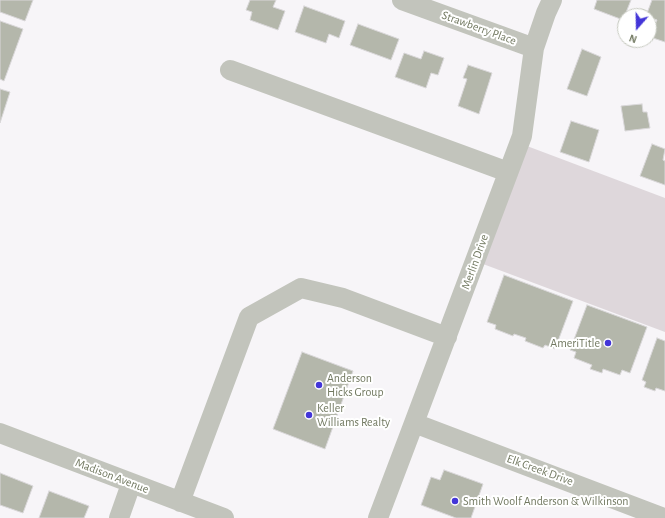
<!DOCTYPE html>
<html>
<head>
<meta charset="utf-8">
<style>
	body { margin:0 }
	#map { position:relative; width:665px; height:518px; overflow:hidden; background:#f7f5f8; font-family:"Alegreya Sans",sans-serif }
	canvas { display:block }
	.north { position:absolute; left:617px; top:8px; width:40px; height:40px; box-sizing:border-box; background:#fff; border:1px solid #c6c9bf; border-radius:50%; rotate:200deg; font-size:11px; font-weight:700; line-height:16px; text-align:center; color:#717860 }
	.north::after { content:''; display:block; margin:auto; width:14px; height:18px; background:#4335d8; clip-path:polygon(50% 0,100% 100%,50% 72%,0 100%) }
</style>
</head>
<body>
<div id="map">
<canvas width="665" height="518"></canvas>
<div class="north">N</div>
</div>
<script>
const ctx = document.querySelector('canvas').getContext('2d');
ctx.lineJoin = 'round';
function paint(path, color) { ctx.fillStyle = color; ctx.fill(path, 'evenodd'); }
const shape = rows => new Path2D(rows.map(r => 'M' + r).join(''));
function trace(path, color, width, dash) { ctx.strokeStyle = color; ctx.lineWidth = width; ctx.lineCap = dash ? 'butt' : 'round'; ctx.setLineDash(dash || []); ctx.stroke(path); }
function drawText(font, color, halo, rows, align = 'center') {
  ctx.font = font + ' "Alegreya Sans",sans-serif'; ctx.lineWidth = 4; ctx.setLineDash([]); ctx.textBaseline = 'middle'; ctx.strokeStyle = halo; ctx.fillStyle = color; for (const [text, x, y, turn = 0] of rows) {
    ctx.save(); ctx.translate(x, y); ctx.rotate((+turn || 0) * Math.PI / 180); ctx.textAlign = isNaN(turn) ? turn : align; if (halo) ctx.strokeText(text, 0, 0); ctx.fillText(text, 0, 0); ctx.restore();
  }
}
paint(shape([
	[519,143,665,198,665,332,475,261]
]), '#ded7db');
const building = shape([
	[0,0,33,0,25,21,0,12,0,0],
	[250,0,276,0,273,7,285,11,278,30,250,20,252,12,246,10,250,0],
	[597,0,631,0,623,20,594,9,597,0],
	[652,0,665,0,665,42,650,37,657,20,646,16,652,0],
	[304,6,345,21,339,38,329,34,326,43,295,32,304,6],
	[0,21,23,29,4,81,0,79,0,21],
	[358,24,399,39,391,60,350,45,358,24],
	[582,49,601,57,587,96,567,89,582,49],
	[424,51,444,58,438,75,431,73,426,88,395,77,404,53,421,59,424,51],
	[468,65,492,73,479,114,458,106,467,79,463,78,468,65],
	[0,89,10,92,0,123,0,89],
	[642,104,643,112,647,112,650,128,625,131,621,106,642,104],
	[571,121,599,130,589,162,560,152,571,121],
	[652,144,665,149,663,160,665,161,665,185,640,176,652,144],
	[504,275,573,301,555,349,545,345,543,348,525,341,526,338,514,334,513,336,495,329,496,325,487,322,504,275],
	[587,305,647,327,630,373,622,370,620,375,603,369,602,373,590,369,592,365,574,358,576,352,570,350,587,305],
	[657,338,665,341,665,391,656,388,655,391,644,387,646,382,642,380,657,338],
	[302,352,353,371,325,449,273,429,302,352],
	[444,470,483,484,471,518,456,518,421,505,431,477,440,480,444,470],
	[0,473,33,486,23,513,0,505,0,473],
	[49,491,89,506,84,518,39,518,49,491]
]);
paint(building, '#b4b7ab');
trace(building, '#d9d7d9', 1);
trace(shape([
	[402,0,534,48],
	[230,70,508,172],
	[414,423,664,518],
	[0,433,224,518],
	[180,502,249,317,301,288,343,298,447,337],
	[119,518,131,484],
	[378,518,414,423,522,136,534,48,546,13,552,0]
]), '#c2c4bc', 20);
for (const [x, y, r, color] of [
	[608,343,4,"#4335d8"],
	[319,385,4,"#4335d8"],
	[309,415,4,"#4335d8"],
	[455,501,4,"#4335d8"]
]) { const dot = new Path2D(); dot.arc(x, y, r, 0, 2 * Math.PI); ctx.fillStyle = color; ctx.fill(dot); trace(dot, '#fff', 1.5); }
drawText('12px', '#717860', '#fff', [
	["Strawberry Place",479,28,20],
	["Merlin Drive",475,262,-70],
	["Elk Creek Drive",540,470,20],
	["Madison Avenue",112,476,21]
]);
drawText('12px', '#717860', '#fff', [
	["AmeriTitle",600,343,"right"],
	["Anderson",327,378],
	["Hicks Group",327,392],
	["Keller",317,408],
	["Williams Realty",317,422],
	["Smith Woolf Anderson & Wilkinson",463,501]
], 'left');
</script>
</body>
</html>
